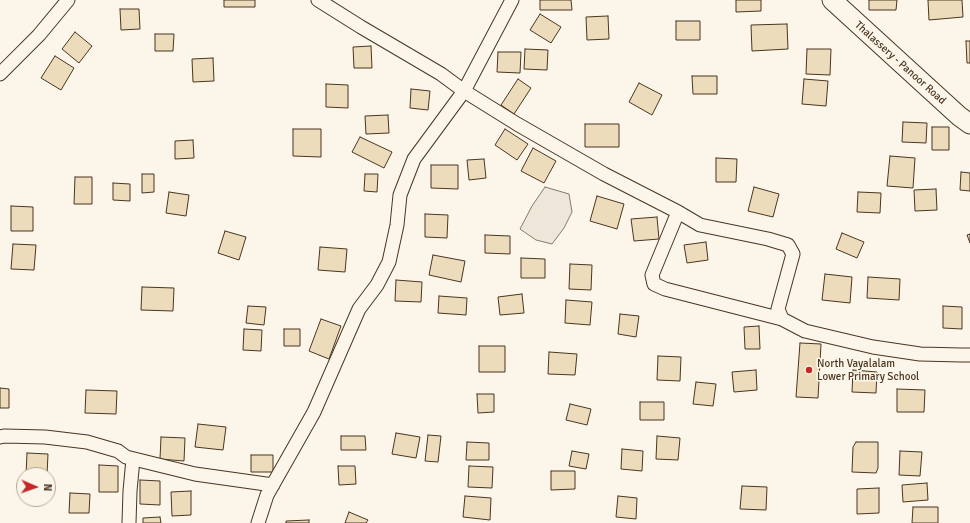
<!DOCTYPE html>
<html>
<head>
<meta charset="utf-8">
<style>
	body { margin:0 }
	#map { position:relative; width:970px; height:523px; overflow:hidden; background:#fbf6e9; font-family:Signika,sans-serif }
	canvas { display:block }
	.north { position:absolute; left:16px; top:467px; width:40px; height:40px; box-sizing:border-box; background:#fbf6e9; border:1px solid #b4a999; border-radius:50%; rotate:92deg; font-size:11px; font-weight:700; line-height:16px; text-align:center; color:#4a3520 }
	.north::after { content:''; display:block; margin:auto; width:14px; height:18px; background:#c62828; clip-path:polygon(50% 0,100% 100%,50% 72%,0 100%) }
</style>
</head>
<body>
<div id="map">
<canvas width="970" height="523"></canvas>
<div class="north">N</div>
</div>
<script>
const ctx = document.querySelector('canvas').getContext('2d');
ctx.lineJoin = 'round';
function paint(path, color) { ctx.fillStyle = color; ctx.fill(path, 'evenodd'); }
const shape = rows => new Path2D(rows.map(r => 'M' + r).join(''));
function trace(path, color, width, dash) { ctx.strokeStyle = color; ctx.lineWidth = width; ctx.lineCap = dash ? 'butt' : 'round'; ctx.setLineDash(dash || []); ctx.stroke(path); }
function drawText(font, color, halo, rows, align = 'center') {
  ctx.font = font + ' Signika,sans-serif'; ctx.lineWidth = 3; ctx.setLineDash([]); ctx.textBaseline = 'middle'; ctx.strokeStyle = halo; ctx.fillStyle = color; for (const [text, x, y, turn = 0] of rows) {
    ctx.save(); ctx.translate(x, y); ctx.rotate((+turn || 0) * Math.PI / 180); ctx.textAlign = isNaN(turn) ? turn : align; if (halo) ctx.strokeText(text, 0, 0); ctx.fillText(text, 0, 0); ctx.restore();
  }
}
const green = shape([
	[545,187,569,194,572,212,564,228,552,244,536,240,520,229,532,206,545,187]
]);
paint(green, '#ede6d9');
trace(green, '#887966', 1);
const building = shape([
	[224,0,255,0,255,7,224,7,224,0],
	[540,0,571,0,572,10,540,10,540,0],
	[736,0,761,0,761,11,736,12,736,0],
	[869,0,897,0,896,10,869,10,869,0],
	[928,0,962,0,963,17,929,20,928,0],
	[120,9,139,9,140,29,121,30,120,9],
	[540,14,561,27,551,43,530,30,540,14],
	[608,16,609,39,587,40,586,17,608,16],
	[676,21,700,21,700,40,676,40,676,21],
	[787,24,788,49,752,51,751,25,787,24],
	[75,32,92,46,79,63,62,49,75,32],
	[155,34,174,34,173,51,155,51,155,34],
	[966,41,970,41,970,63,967,63,966,41],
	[371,46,372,68,354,68,353,47,371,46],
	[525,49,548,50,547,70,524,69,525,49],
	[807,49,831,49,830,75,806,74,807,49],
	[498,52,521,52,520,73,497,72,498,52],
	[55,56,74,68,61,90,41,78,55,56],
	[213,58,214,81,193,82,192,59,213,58],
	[692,76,717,76,717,94,693,94,692,76],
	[518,79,531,88,514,114,501,105,518,79],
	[804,79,828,81,826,106,802,104,804,79],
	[639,83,662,95,652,115,629,102,639,83],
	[326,84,348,85,348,108,326,107,326,84],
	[411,89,430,91,428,110,410,108,411,89],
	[388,115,389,133,366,134,365,116,388,115],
	[903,122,927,123,926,143,902,142,903,122],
	[585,124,619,124,619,147,585,147,585,124],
	[932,127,949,127,949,150,932,150,932,127],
	[293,129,321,129,321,157,293,156,293,129],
	[505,129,528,144,517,160,495,145,505,129],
	[360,137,392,152,384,168,352,152,360,137],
	[193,140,194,158,175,159,175,141,193,140],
	[533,148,556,161,544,183,521,171,533,148],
	[890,156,915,158,913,188,887,186,890,156],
	[716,158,737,159,736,182,716,182,716,158],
	[484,159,486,178,469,180,467,160,484,159],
	[431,165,458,165,458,189,431,188,431,165],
	[961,172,970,173,970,191,960,190,961,172],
	[142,174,154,174,154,192,142,193,142,174],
	[365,174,378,174,377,192,364,191,365,174],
	[75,177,92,177,92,204,74,204,75,177],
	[113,183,130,184,130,201,113,200,113,183],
	[754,187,779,194,773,217,748,211,754,187],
	[936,189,937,210,915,211,914,190,936,189],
	[169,192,189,195,186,216,166,213,169,192],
	[858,192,881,193,880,213,857,212,858,192],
	[597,196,624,204,617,229,590,221,597,196],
	[11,206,33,207,33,231,11,231,11,206],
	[425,214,448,215,447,238,425,237,425,214],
	[657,217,659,239,634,241,631,219,657,217],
	[225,231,246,237,239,260,218,253,225,231],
	[842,233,864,242,857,258,836,249,842,233],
	[970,234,970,243,967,235,970,234],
	[485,235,510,236,510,254,485,253,485,235],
	[706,242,708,260,687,263,684,245,706,242],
	[13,244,36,245,34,270,11,269,13,244],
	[320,247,347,249,345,272,318,270,320,247],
	[433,255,465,261,461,282,429,275,433,255],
	[521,258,545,259,545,278,521,278,521,258],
	[570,264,592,265,591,290,569,289,570,264],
	[825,274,852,277,850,303,822,300,825,274],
	[868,277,900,279,899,300,867,298,868,277],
	[396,280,422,282,421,302,395,301,396,280],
	[142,287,174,288,173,311,141,310,142,287],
	[522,294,524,313,500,315,498,297,522,294],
	[439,296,467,298,466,315,438,313,439,296],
	[566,300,592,302,590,325,565,323,566,300],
	[248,306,266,307,264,325,246,323,248,306],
	[943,306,962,307,962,329,943,328,943,306],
	[620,314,639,316,636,337,618,334,620,314],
	[321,319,341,326,329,359,309,351,321,319],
	[759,326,760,349,745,349,744,327,759,326],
	[244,329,262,330,261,351,243,350,244,329],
	[284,329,300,329,300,346,284,346,284,329],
	[800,343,821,344,818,398,796,397,800,343],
	[479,346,505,346,505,372,479,372,479,346],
	[549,352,577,354,575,375,548,374,549,352],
	[658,356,681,357,680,381,657,380,658,356],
	[756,370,757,390,734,392,732,372,756,370],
	[853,370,877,372,876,393,852,392,853,370],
	[696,382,716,384,713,406,693,404,696,382],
	[0,388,9,389,9,408,0,408,0,388],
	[897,389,925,390,924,412,897,412,897,389],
	[86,390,117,391,116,414,85,413,86,390],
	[477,394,494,394,494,412,478,413,477,394],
	[640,402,664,402,664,420,640,420,640,402],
	[570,404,591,409,587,425,566,420,570,404],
	[198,424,226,427,223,450,195,447,198,424],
	[396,433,420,437,416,458,392,454,396,433],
	[428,435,441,436,438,462,425,461,428,435],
	[341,436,365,436,366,450,341,450,341,436],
	[657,436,680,438,678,460,656,459,657,436],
	[161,437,185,438,184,461,160,459,161,437],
	[467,442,489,443,489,460,466,460,467,442],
	[856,442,878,442,878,468,876,473,852,472,853,447,856,442],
	[622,449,643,451,642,471,621,469,622,449],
	[572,451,589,454,586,469,569,466,572,451],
	[900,451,922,452,920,476,899,475,900,451],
	[27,453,48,454,47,475,26,475,27,453],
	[251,455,273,455,273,472,251,472,251,455],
	[99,465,118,466,118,492,99,492,99,465],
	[338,466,355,466,356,484,339,485,338,466],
	[469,466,493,467,492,488,468,487,469,466],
	[551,471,575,471,575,489,551,490,551,471],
	[140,480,160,481,160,505,140,504,140,480],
	[927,483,928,500,903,502,902,485,927,483],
	[742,486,767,487,766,510,740,509,742,486],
	[879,488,879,513,857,514,857,489,879,488],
	[191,491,191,515,172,516,171,492,191,491],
	[70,493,90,494,89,513,69,513,70,493],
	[465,496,491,498,490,520,463,517,465,496],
	[618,496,637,498,636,519,616,517,618,496],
	[913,507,938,507,938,523,912,523,913,507],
	[349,512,368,520,366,523,345,523,349,512],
	[160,517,161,523,143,523,143,518,160,517],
	[309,520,309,523,286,523,286,521,309,520]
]);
paint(building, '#ecdcbc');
trace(building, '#4a3520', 1);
const minor = shape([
	[318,0,361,27,441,74,464,91,517,124,604,174,678,212,700,225,768,239,788,245,793,254,778,309,782,319,805,331,873,347,920,354,961,355,970,355],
	[0,74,39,35,68,0],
	[678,212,652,275,654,284,665,289,782,319],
	[0,437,4,436,45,437,87,442,118,451,126,457,195,474,273,485],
	[129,523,130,491,133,459],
	[258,523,267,495,314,412,359,309,377,285,389,262,397,225,400,195,414,159,464,91,512,0]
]);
const secondary = shape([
	[832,0,959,116,970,124]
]);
trace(minor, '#4a3520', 15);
trace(secondary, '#4a3520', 21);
trace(minor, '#fbf6e9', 13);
trace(secondary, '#fbf6e9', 19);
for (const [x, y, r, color] of [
	[809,370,4,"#c62828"]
]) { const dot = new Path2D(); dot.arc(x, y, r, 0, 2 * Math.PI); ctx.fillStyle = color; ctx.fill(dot); trace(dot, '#fbf6e9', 1.5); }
drawText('11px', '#4a3520', '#fbf6e9', [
	["Thalassery - Panoor Road",900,63,42]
]);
drawText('11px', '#4a3520', '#fbf6e9', [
	["North Vayalalam",817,364],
	["Lower Primary School",817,377]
], 'left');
</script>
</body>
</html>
